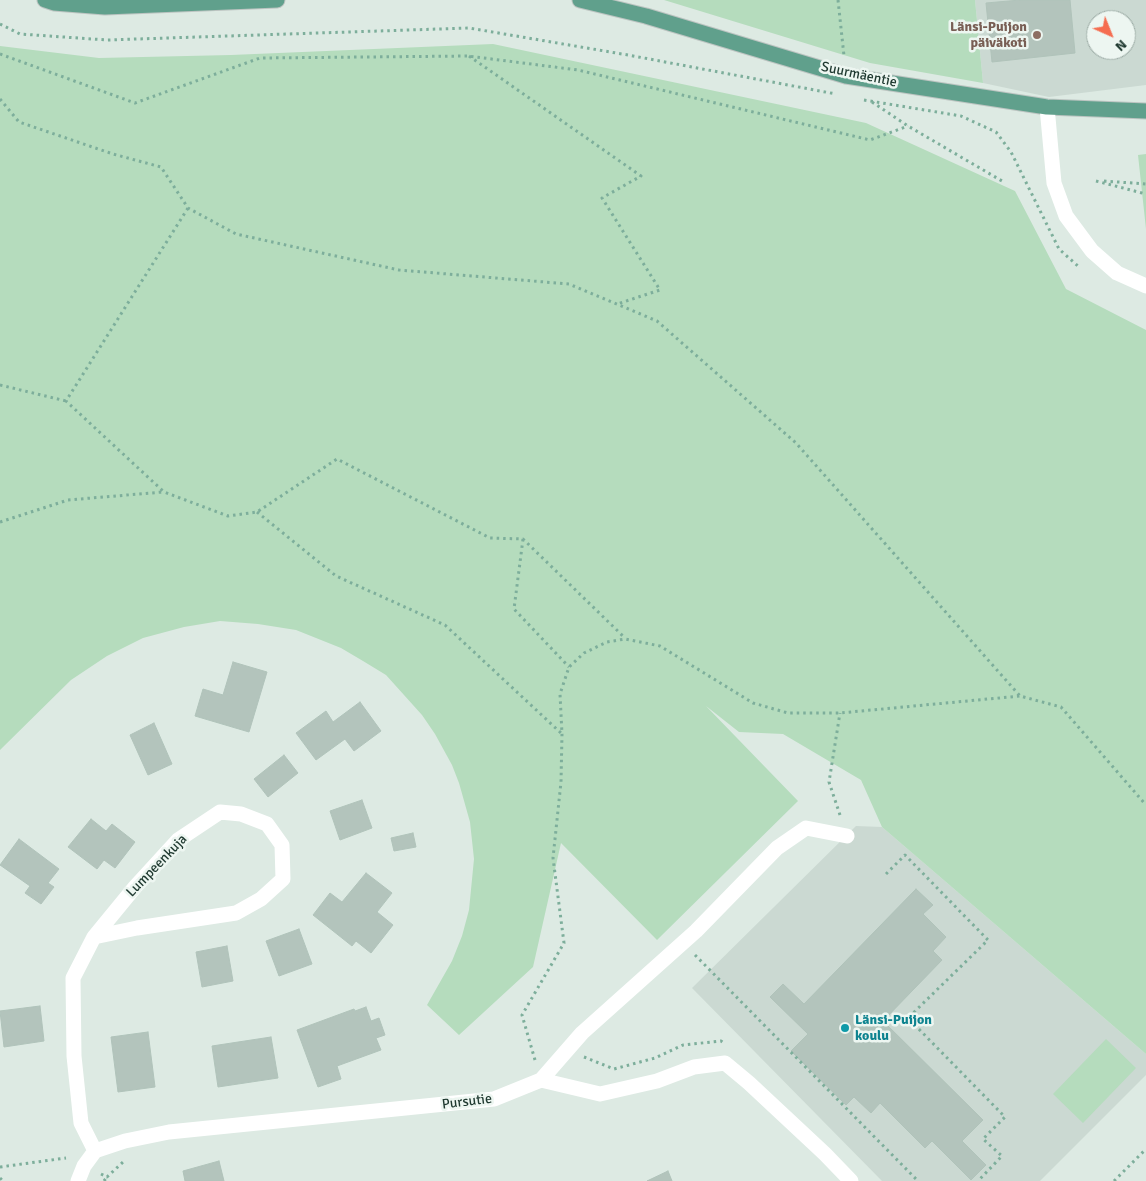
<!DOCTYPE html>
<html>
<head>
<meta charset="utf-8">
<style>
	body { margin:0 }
	#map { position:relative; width:1146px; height:1181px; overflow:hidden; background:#ddeae3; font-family:Signika,sans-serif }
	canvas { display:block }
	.north { position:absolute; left:1086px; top:10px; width:50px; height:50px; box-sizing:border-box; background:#edf6f1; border:1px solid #9baaa4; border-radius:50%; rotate:136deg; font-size:14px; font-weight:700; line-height:20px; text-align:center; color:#1f3930 }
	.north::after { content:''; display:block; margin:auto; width:18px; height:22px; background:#f56d50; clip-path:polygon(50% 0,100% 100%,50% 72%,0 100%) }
</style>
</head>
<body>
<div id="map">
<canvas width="1146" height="1181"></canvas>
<div class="north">N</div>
</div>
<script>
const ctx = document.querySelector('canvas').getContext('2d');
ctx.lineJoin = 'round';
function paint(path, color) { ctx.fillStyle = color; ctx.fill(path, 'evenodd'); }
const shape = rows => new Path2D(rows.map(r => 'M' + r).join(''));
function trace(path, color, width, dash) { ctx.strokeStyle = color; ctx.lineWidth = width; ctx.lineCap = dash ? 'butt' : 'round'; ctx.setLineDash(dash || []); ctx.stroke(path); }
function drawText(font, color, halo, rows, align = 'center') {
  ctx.font = font + ' Signika,sans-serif'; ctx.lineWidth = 5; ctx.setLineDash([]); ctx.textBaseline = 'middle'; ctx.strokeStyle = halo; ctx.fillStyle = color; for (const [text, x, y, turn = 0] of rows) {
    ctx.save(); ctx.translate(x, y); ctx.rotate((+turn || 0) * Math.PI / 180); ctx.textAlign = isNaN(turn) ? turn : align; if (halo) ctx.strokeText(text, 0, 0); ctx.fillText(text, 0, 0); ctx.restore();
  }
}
paint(shape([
	[975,0,1146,0,1146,85,1049,97,983,83],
	[1096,20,1126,20,1126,50,1096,50],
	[856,826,882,827,1146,1054,1146,1075,1040,1181,882,1181,692,988]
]), '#cbd9d2');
paint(shape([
	[664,0,975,0,983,83,870,63],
	[493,44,866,123,1015,191,1066,289,1146,330,1146,1054,882,827,861,780,783,734,739,732,706,706,798,801,657,940,561,843,533,967,459,1035,427,1005,452,961,462,936,469,910,474,859,470,822,459,783,452,765,435,734,422,715,386,675,363,661,341,648,296,630,258,624,220,621,184,627,143,638,107,656,71,680,0,750,0,46,99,58,231,55],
	[1146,154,1146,229,1138,155],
	[1106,1039,1136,1068,1083,1123,1053,1094]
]), '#b5dcbd');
const building = shape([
	[1020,0,1070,0,1075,53,992,62,986,3,1020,0],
	[233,662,267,672,249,732,195,716,203,689,223,695,233,662],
	[360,702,381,731,354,751,345,739,316,760,296,733,326,711,333,722,360,702],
	[154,723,172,764,148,775,130,735,154,723],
	[284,755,298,773,268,797,254,779,284,755],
	[362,800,372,828,340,840,330,811,362,800],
	[91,819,106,831,112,824,135,842,115,868,104,860,97,869,68,847,91,819],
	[413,833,416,847,394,851,391,838,413,833],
	[19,839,59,869,48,883,54,887,41,904,25,893,30,886,0,865,19,839],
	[366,873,392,893,377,912,393,925,371,953,356,941,352,946,313,915,330,893,342,902,366,873],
	[916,889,933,905,923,914,946,937,933,951,942,960,883,1021,983,1120,962,1141,986,1165,971,1180,932,1141,925,1148,880,1103,871,1113,854,1097,846,1105,791,1051,808,1034,770,997,783,984,804,1004,916,889],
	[299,929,312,964,279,976,266,941,299,929],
	[227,946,233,981,202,987,196,952,227,946],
	[40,1006,44,1041,4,1047,0,1011,40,1006],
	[366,1007,371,1021,379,1018,385,1035,376,1038,381,1050,337,1066,341,1079,318,1087,297,1030,354,1009,355,1011,366,1007],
	[148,1032,155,1087,118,1092,111,1037,148,1032],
	[271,1037,278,1078,218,1087,212,1046,271,1037],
	[219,1161,224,1181,185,1181,183,1171,219,1161],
	[668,1171,672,1181,647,1181,668,1171]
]);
paint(building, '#b3c4bc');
trace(building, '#b0c3ba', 1);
const major = shape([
	[45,0,54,3,105,7,277,0],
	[580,0,646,16,846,76,1047,107,1146,111]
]);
trace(major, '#bcc4c1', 17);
trace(shape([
	[838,0,844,56],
	[0,24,20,34,107,40,469,28,628,55,836,94],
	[0,54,135,103,260,58,468,56,578,70,870,140,908,126],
	[469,56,641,176,602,198,660,290,617,304],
	[0,99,19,122,113,154,161,167,188,208,236,234,399,270,569,284,657,321,796,443,1020,696,1061,707,1146,805],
	[864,100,961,116,996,132,1011,152,1059,249,1079,267],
	[872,102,908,126,1002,181],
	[1096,181,1146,194],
	[1104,181,1146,184],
	[188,208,66,401,164,492,228,516,257,512,337,459,490,538,523,539,625,638],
	[0,385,66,401],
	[257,512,336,576,445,625,562,734],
	[0,522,68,500,163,492],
	[523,539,514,609,569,667],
	[840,815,829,782,840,713],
	[886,874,905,855,988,940,908,1018,1005,1117,983,1139,1002,1156,978,1181],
	[695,955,918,1181],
	[584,1057,614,1069,655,1058,683,1045,721,1041,725,1044],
	[535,1060,522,1015,564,943,553,858,561,782,562,734,560,694,569,667,584,653,607,642,625,639,660,646,753,703,788,713,840,713,1020,696],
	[0,1167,66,1158],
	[101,1174,107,1177,123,1162],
	[0,1178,3,1181],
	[104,1181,107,1177],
	[1114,1181,1146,1149]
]), '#7dae9b', 3, [2.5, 4]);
trace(shape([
	[1047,107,1054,183,1066,216,1092,251,1117,273,1146,286],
	[94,937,135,887,178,840,220,812,241,814,267,824,282,845,283,879,261,899,236,913,137,928,94,937,73,978,74,1056,81,1123,95,1151],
	[541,1080,582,1033,696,931,777,848,806,828,847,836],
	[78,1181,84,1166,95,1151,125,1141,169,1132,494,1099,541,1080,600,1094,657,1081,694,1067,725,1063,749,1083,825,1154,851,1181]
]), '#fff', 15);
trace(major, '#60a08c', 15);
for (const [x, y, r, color] of [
	[1037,35,5,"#8d6e63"],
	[845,1028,5,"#0f9aa8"]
]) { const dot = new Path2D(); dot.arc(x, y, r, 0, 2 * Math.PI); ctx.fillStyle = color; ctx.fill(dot); trace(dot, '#edf6f1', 2); }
drawText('bold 14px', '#785e54', '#edf6f1', [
	["Länsi-Puijon",1027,27],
	["päiväkoti",1027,43]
], 'right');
drawText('14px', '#1f3930', '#edf6f1', [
	["Suurmäentie",859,75,12],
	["Lumpeenkuja",157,866,-46],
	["Pursutie",467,1102,-7]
]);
drawText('bold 14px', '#0d838f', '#edf6f1', [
	["Länsi-Puijon",855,1020],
	["koulu",855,1036]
], 'left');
</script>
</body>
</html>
